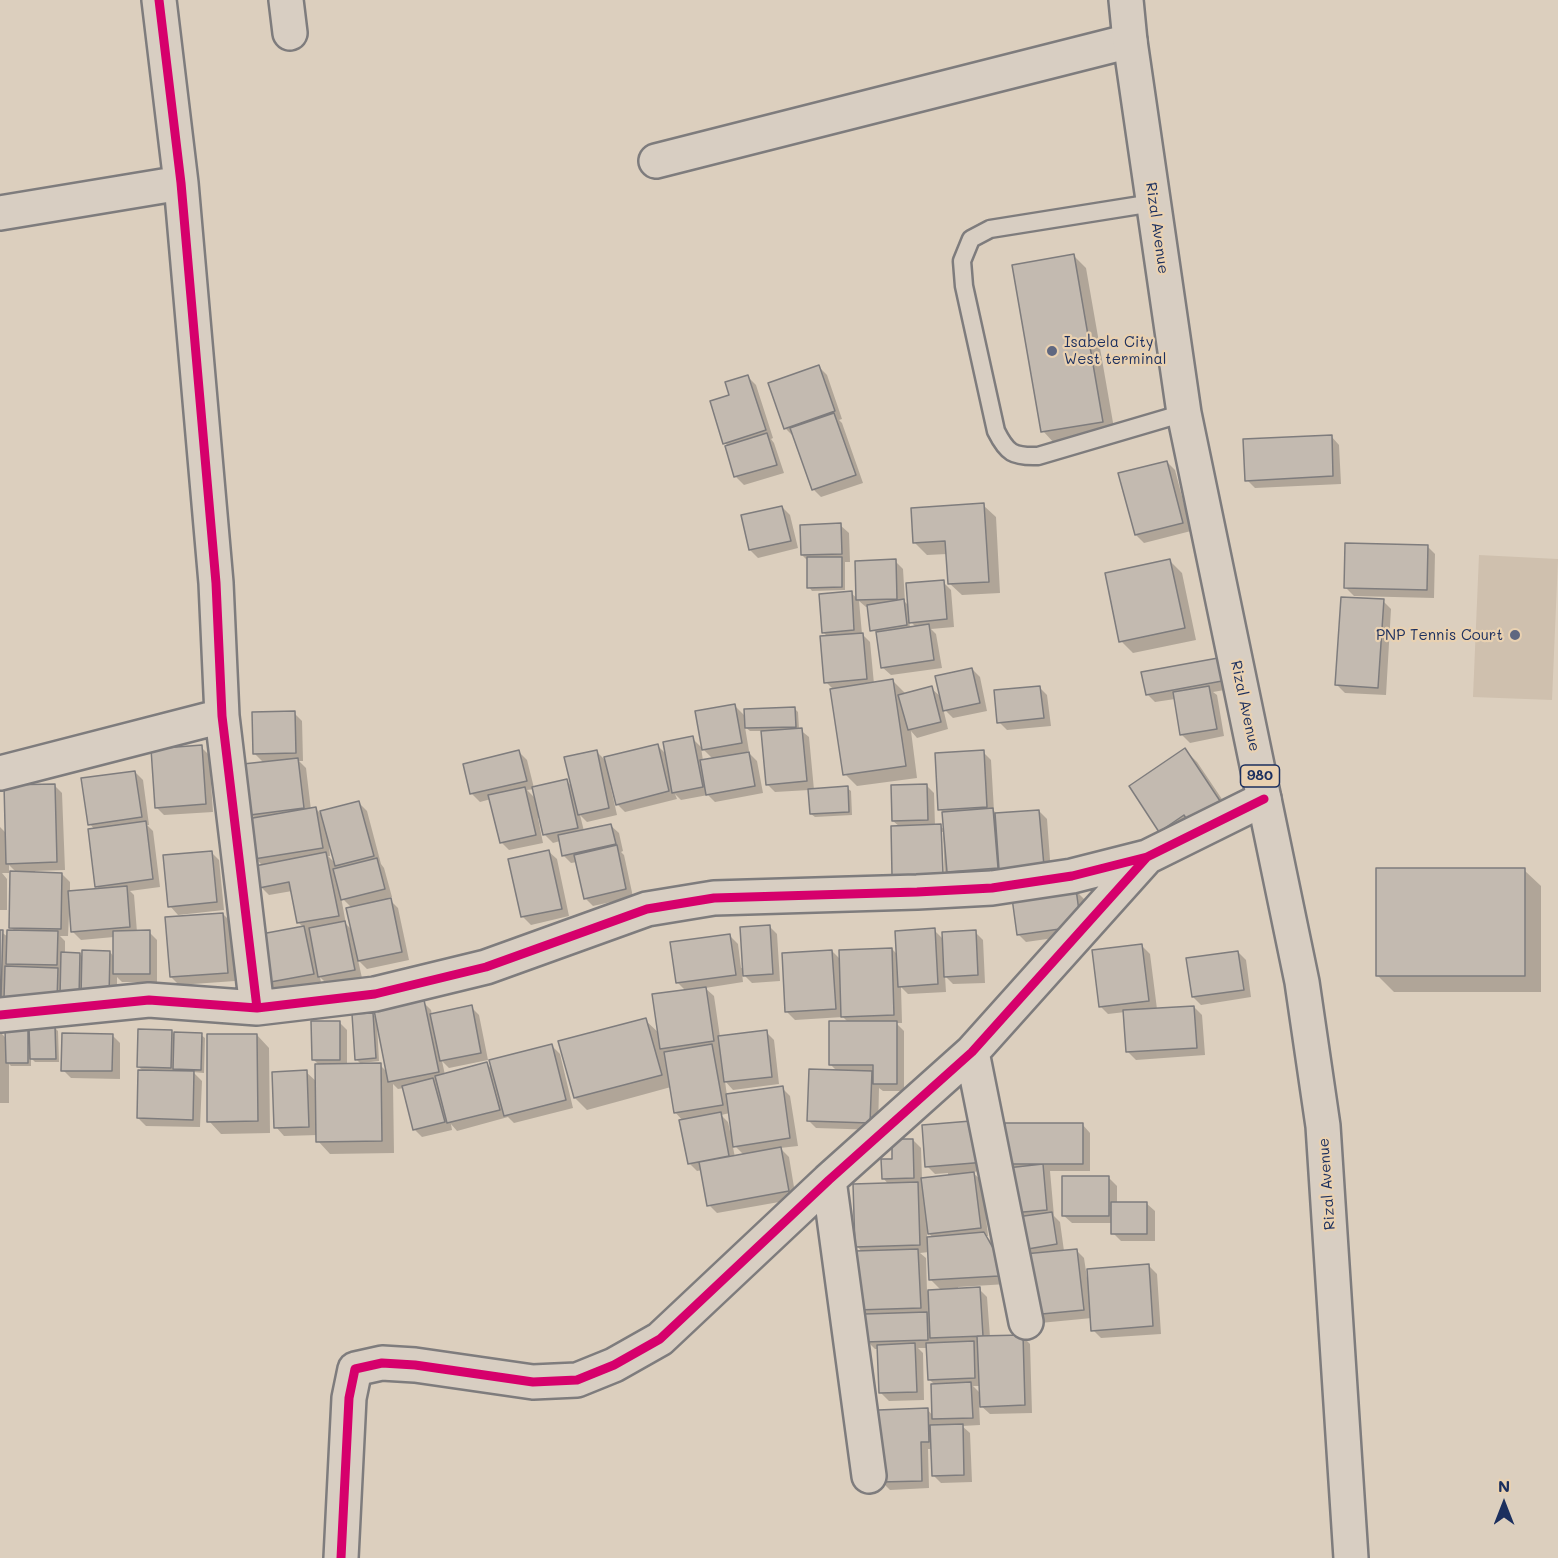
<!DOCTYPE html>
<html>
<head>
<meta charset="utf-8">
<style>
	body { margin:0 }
	#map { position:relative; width:1558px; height:1558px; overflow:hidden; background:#dccfbe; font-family:Mali,sans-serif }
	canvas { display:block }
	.north { position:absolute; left:1474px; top:1474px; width:60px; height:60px; -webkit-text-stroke:4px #e9d1b1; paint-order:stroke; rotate:0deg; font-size:16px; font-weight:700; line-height:24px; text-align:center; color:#1b2f5e }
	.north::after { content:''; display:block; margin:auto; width:21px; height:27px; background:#1b2f5e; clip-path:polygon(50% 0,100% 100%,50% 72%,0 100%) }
</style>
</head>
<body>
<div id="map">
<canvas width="1558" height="1558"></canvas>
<div class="north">N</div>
</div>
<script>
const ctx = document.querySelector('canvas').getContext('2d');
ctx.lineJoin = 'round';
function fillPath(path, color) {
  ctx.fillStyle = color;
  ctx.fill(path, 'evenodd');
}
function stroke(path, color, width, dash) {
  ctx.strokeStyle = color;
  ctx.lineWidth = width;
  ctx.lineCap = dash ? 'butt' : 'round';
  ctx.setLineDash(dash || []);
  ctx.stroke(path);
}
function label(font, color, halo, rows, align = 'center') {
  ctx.font = font + ' Mali,sans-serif';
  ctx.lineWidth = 4.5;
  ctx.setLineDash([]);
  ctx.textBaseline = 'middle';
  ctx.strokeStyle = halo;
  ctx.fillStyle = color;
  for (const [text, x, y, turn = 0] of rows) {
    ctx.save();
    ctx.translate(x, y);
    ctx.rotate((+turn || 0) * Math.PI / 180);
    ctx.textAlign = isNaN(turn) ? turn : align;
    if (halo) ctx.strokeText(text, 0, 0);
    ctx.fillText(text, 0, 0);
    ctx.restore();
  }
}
const green = new Path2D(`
	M1479 555 1558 559 1552 700 1473 697Z`);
const shadow = new Path2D(`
	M1074 256 1086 268 1115 434 1055 444 1043 431Z
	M819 367 827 375 842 419 839 420 842 423 863 483 821 497 813 489 793 436 785 428Z
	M748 377 756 385 773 438 771 439 774 443 784 473 744 485 736 477 728 446 725 443 731 396Z
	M1331 436 1339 445 1341 484 1255 488 1247 480Z
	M1167 462 1175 470 1191 531 1144 543 1136 535Z
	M983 505 996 517 1000 593 962 595 949 583 947 554 927 555 914 542Z
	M782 507 790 515 798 548 758 558 750 550Z
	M840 525 849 533 850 562H845V590L812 591 809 587 808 561 802 555Z
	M1427 546 1435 554 1434 598 1354 596 1346 588Z
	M895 561 903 569 905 602 910 607 943 582 951 590 954 627 931 629 936 634 942 668 891 675 882 667 878 633 872 630 869 607H866L859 601 862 634 870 642 874 684 893 681 905 693 931 688 942 698 972 669 980 677 987 711 953 718 943 708 948 729 917 738 911 731 917 778 857 786 845 774 832 688 826 682 828 637 823 632 851 593 858 599ZM909 620 916 627 910 628Z
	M1170 561 1182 573 1196 640 1133 653 1121 641Z
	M1383 601 1391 609 1386 695 1345 693 1337 685Z
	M1218 660 1226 668 1230 689 1213 692 1217 695 1224 736 1190 743 1182 735 1175 699 1155 702 1147 694Z
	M1039 687 1047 695 1051 726 1007 730 999 722Z
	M735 706 746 717 795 709 798 712 799 729 809 737 814 790 847 788 851 791 852 815 815 817 811 814 809 790 775 792 767 784 763 731H750L745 727 749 751H747L757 761 763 793 715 802 708 795 681 800 675 794 677 799 625 812 617 804 612 784H610L617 815 587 822 580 815 584 831 610 825 619 833 623 851 621 852 624 855 633 897 593 906 585 898 577 862 571 863 563 855 560 841 553 843 545 835 541 817 538 818 543 843 509 850 501 842 491 799 480 802 472 794 519 752 527 760 534 788 566 781 573 787 596 751 607 762 657 745 667 755 692 738 703 749ZM701 747 714 760 703 761ZM534 789 537 800 527 790Z
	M294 713 302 721 303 761H299L306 768 311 810 316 809 320 813 359 803 367 811 381 864 384 868 392 897 388 898 398 908 409 960 367 969 358 960 362 978 327 984 320 977 321 982 275 991 267 983 304 928 299 923 292 891 269 895 261 887 263 866 256 859V819L251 814 264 763 255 754ZM329 846H331L335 863 328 856H330ZM341 897 352 908V930L346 924Z
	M201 747 209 755 213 812 164 815 156 807Z
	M1185 750 1197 762 1236 820 1172 843 1160 831Z
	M983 752 991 760 994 811 997 814 1039 811 1047 819 1051 873 956 879 950 873V881L902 883 894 875 900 827 893 821 926 785 934 793 935 826H940L945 830 944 813 940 809ZM940 832H943L945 881H942Z
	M135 772 143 780 149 825H147L153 831 160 887 130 891 134 895 137 932H149L157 940V982H122L117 977V1004H0V931L8 937 15 931 10 927 12 873H2L7 879V910H0V827L7 834 54 785 62 793 65 870 35 871V873L62 874 70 882V892L100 890 97 886 95 830 90 824ZM9 865 17 873H9ZM69 915H71L73 932 81 940 114 937V957L110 952 83 958 80 954H65V941L60 936H68Z
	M548 851 557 859 569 916 531 925 523 917Z
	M211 852 219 860 224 910 178 915 170 906Z
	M1524 870 1541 886V992H1394L1378 976Z
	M1076 891 1084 899 1089 933 1026 942 1018 934Z
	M223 914 231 922 235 981 179 985 171 977Z
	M769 926 777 934 780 981 752 983 742 973 743 982 705 988 714 996 720 1037 766 1032 774 1040 779 1084 733 1090 725 1081 727 1096 782 1088 790 1096 798 1146 780 1148 789 1157 796 1199 717 1213 709 1205 702 1170 697 1171 689 1163 683 1121 675 1112 671 1087 587 1110 575 1098 645 1020 660 1034 686 991 677 982 730 936 738 944 741 968 744 967ZM730 1113 733 1131H730L728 1122 721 1115ZM732 1143 744 1155 735 1157Z
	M934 930 943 939 975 932 983 940 985 983 953 984 945 976 946 992 908 994 901 987 902 1023H896L904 1031V1091H883L879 1088 878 1130 816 1128 808 1120 837 1071 830 1064 849 1023 843 1017 795 1020 787 1012 832 951 841 960 892 949 898 955Z
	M1142 946 1150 954 1157 1009 1194 1007 1202 1015 1205 1055 1136 1060 1128 1052 1125 1012 1108 1014 1100 1006Z
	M1238 952 1246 960 1251 997 1201 1005 1193 997Z
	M423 1002 431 1010 432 1015 471 1007 479 1015 488 1060 449 1068 442 1061 445 1075 487 1064 494 1071 552 1046 560 1054 573 1108 514 1123 508 1117 457 1131 451 1124 452 1130 422 1137 414 1129 404 1088 398 1089 393 1084 394 1153 330 1154 318 1141V1135L284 1136 276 1127 306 1072 317 1082 320 1066 313 1059 339 1022 347 1030V1065H362L356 1059 373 1014 378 1019ZM377 1025H379L388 1073 380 1065H362V1063L379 1061Z
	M55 1028 58 1031 59 1062H35L31 1058V1066H11L9 1064V1103H0V1032L7 1039 27 1029 31 1033Z
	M172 1031 174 1034 201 1035 205 1038 204 1073 193 1072 202 1081 200 1127 146 1126 138 1118 143 1071 138 1066Z
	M112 1035 120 1043V1079L71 1078 63 1070Z
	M257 1035 269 1048 270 1133 221 1134 209 1121Z
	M1082 1124 1090 1133V1171H1050L1054 1216 1060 1222 1064 1251 1076 1250 1084 1258 1087 1278 1149 1266 1157 1274 1161 1334 1101 1338 1093 1330 1092 1318 1040 1323 1006 1163Z
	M923 1126 993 1170 972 1172 982 1181 988 1236H986L992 1242 1006 1266 1007 1284 958 1287V1290L979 1289 987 1297 990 1337 1022 1336 1030 1344 1032 1413 990 1414 979 1404 980 1425 962 1426 970 1433 972 1482 941 1483 933 1475 932 1449H928L929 1488 890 1490 882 1482 927 1409 933 1416 935 1385 929 1379 928 1348H918L923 1353 924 1400 889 1401 880 1392 879 1349H875L867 1341 866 1317 858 1309 862 1252 857 1246 889 1185 884 1179 894 1160 913 1140 921 1148 922 1179 948 1176V1173L935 1174 927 1166ZM927 1231 933 1238H927ZM929 1252 931 1280 941 1290 927 1291 926 1258 920 1253ZM973 1386H981V1394Z
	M1109 1178 1117 1186V1203H1146L1155 1211V1241H1121L1113 1233V1223H1072L1063 1215Z`);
const building = new Path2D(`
	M1074 254 1103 422 1041 432 1012 265Z
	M819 365 835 411 784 429 768 383Z
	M748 375 766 430 723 444 710 401 729 395 725 382Z
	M834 413 856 475 812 490 790 428Z
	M767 433 777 465 734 477 725 446Z
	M1332 435 1333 476 1245 481 1243 439Z
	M1167 461 1183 523 1135 535 1118 473Z
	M984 503 989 582 948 584 945 541 913 543 911 508Z
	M782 506 791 541 749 550 741 515Z
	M841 523 842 554 801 555 800 525Z
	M1345 543 1428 545 1427 590 1344 588Z
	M807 557H842V587L807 588Z
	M896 559 897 599 856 600 855 561Z
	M1170 559 1185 628 1119 642 1105 573Z
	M944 580 947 619 909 623 906 583Z
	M852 591 854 630 822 633 819 594Z
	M1341 597 1384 599 1378 688 1335 685Z
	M904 599 907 625 870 631 867 605Z
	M929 624 934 660 881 668 876 632Z
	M863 633 867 679 824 683 820 636Z
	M1218 658 1222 681 1146 695 1141 672Z
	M972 668 980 703 943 711 935 676Z
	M893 679 906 766 843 775 830 689Z
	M932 686 941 722 908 730 898 695Z
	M1040 686 1044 718 997 723 994 690Z
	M1209 686 1217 729 1180 735 1173 692Z
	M735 704 742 743 702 750 695 711Z
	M795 707 796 727 745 728 744 709Z
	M295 711 296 753 253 754 252 712Z
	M802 728 807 781 766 785 761 731Z
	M693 736 703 787 672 793 663 742Z
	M658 744 669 791 616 805 604 757Z
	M202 745 206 804 155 808 151 749Z
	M1185 748 1224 807 1192 828 1184 815 1159 832 1129 786Z
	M519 750 527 781 470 794 463 764Z
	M597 750 609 808 578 815 564 757Z
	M984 750 987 807 938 810 935 753Z
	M749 752 755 786 706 795 700 760Z
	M298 758 304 808 250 815 243 764Z
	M135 771 142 817 88 825 81 778Z
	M567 779 578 828 543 835 532 787Z
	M55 784 57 862 6 864 4 785Z
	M927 784 928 820 892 821 891 785Z
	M848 786 849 812 810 814 808 789Z
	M525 787 536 835 500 843 488 795Z
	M359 801 374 856 335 866 320 811Z
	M316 807 323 848 254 859 247 819Z
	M993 808 998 868 947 872 942 812Z
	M1039 810 1044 866 999 869 995 813Z
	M146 821 153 879 95 887 88 829Z
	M611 824 616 844 562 856 558 835Z
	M941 824 943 874 892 875 891 826Z
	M617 845 626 889 584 899 574 855Z
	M549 850 562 909 521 917 508 859Z
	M212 851 217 902 168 907 163 855Z
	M326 852 339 916 297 923 289 882 259 888 255 866Z
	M377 858 385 889 341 900 333 869Z
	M1376 868H1525V976H1376Z
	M10 871 62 873 61 929 9 928Z
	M127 886 130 927 71 932 68 891Z
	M1076 889 1081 926 1017 935 1012 898Z
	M391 898 402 952 358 961 346 908Z
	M223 913 228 973 170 977 165 917Z
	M345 921 355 970 318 977 309 928Z
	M770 925 773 974 743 976 740 927Z
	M304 926 314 974 265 983 256 935Z
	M935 928 938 984 898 987 895 931Z
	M0 930H3L1 997H0Z
	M7 930 58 931 57 965 6 964Z
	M150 930V974H113V931Z
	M976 930 978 975 944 977 942 932Z
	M730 934 736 975 676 983 670 942Z
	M1142 944 1149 1001 1099 1007 1092 950Z
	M892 948 894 1015 841 1017 839 950Z
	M82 950 110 951 109 997 81 996Z
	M832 950 836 1009 785 1012 782 953Z
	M1238 951 1244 990 1192 997 1186 958Z
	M61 952 80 953 79 996H60Z
	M5 966 58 968 57 1000 4 999Z
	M706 987 714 1041 660 1049 652 994Z
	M424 1000 439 1072 388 1082 374 1010Z
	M472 1005 481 1053 440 1061 430 1014Z
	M1194 1006 1197 1048 1126 1052 1123 1010Z
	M373 1013 376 1058 355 1060 352 1014Z
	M646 1018 662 1075 574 1098 558 1041Z
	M311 1021H340V1060H312Z
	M829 1021H897V1084H873V1065H829Z
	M55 1026 56 1059H30L29 1027Z
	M5 1028H28V1063H6Z
	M138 1029 172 1030 171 1068 137 1067Z
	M767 1030 772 1077 724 1082 718 1036Z
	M174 1032 202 1033 201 1070 173 1069Z
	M62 1033 113 1034 112 1071H61Z
	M207 1034H257L258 1121 207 1122Z
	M552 1044 566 1100 504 1116 489 1060Z
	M712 1044 723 1105 674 1113 664 1052Z
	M487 1062 500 1110 447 1123 435 1076Z
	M381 1063 382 1141 316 1142 315 1064Z
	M809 1069 872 1071 870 1123 807 1121Z
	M138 1070 194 1071 193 1120 137 1118Z
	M307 1070 309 1127 274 1128 272 1072Z
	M433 1078 445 1122 413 1130 402 1086Z
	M783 1086 790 1138 733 1147 726 1094Z
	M721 1112 729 1156 688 1164 679 1120Z
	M983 1120 986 1162 925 1167 922 1125Z
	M1005 1123H1083V1164H1005Z
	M892 1139H913L914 1178 882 1179 881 1159H892Z
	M781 1147 789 1191 707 1206 699 1162Z
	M1043 1164 1047 1210 1011 1213 1007 1168Z
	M974 1172 981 1228 928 1234 921 1178Z
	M1062 1176H1109V1216H1062Z
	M918 1182 920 1245 855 1247 853 1184Z
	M1111 1202H1147V1234H1111Z
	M1052 1212 1057 1244 1022 1250 1017 1217Z
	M984 1232 998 1257 999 1276 929 1280 927 1237Z
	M918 1249 921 1308 857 1310 855 1251Z
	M1077 1249 1084 1310 1031 1315 1024 1254Z
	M1149 1264 1153 1326 1091 1331 1087 1269Z
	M980 1287 983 1336 930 1338 928 1290Z
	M927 1312 928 1340 865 1342 864 1314Z
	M1023 1335 1025 1405 980 1407 977 1336Z
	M974 1341 975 1378 928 1380 926 1343Z
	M915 1343 917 1392 879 1393 877 1345Z
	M971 1382 973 1418 932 1419 931 1384Z
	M928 1408 929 1442H921L922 1481 881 1482 878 1410Z
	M963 1424 964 1475 932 1476 930 1425Z`);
const lane = new Path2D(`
	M1153 203 990 229 971 239 962 261 964 286 996 431C1007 453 1013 457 1038 456L1184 413`);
const street = new Path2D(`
	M159 0 181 183 216 583 222 716 257 1008
	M286 0 290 33
	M656 161 1130 41
	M0 213 181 183
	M0 773 222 716
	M0 1015 149 1000 257 1008 375 994 486 967 647 909 714 898 917 892 992 888 1072 876 1147 857 1264 799
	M972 1052 1026 1322
	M829 1180 869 1476
	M341 1558 349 1398 355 1369 382 1363 415 1365 533 1382 577 1380 614 1365 660 1339 829 1180 972 1052 1147 857`);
const primary = new Path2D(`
	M1126 0 1130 41 1184 413 1302 982 1323 1126 1351 1558`);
const cycleway = new Path2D(`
	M159 0 181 183 216 583 222 716 257 1008
	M0 1015 149 1000 257 1008 375 994 486 967 647 909 714 898 917 892 992 888 1072 876 1147 857 1264 799
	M341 1558 349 1398 355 1369 382 1363 415 1365 533 1382 577 1380 614 1365 660 1339 829 1180 972 1052 1147 857`);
const markers = [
	[1052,351,6,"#5f6780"],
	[1515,635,6,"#5f6780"]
];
const shields = [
	[1260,776,39]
];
const shieldNames = [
	["980",1260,776]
];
const streetNames = [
	["Rizal Avenue",1157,228,82],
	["Rizal Avenue",1245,706,78],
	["Rizal Avenue",1327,1184,-94]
];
const poiNames = [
	["Isabela City",1064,342],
	["West terminal",1064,359],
	["PNP Tennis Court",1503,635,"right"]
];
fillPath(green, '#cfc0ae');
fillPath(shadow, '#0003');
fillPath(building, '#c3bab0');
stroke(building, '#7e7c7d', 1.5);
stroke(lane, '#7e7c7d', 21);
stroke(street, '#7e7c7d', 38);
stroke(primary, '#7e7c7d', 38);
stroke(lane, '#d8cec2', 16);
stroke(street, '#d8cec2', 33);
stroke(primary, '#d8cec2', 33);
stroke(cycleway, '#d6006c', 9);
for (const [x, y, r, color] of markers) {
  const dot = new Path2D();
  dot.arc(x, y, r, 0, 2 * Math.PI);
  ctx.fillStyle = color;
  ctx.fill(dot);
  stroke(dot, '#e9d1b1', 2);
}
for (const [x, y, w] of shields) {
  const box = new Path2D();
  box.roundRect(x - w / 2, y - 11, w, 22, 4.5);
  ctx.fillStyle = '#e9d1b1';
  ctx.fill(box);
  stroke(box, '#1b2f5e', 1.5);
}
label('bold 14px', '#1b2f5e', null, shieldNames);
label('15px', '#1b2f5e', '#e9d1b1', streetNames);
label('15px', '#1b2f5e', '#e9d1b1', poiNames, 'left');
</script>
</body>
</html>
